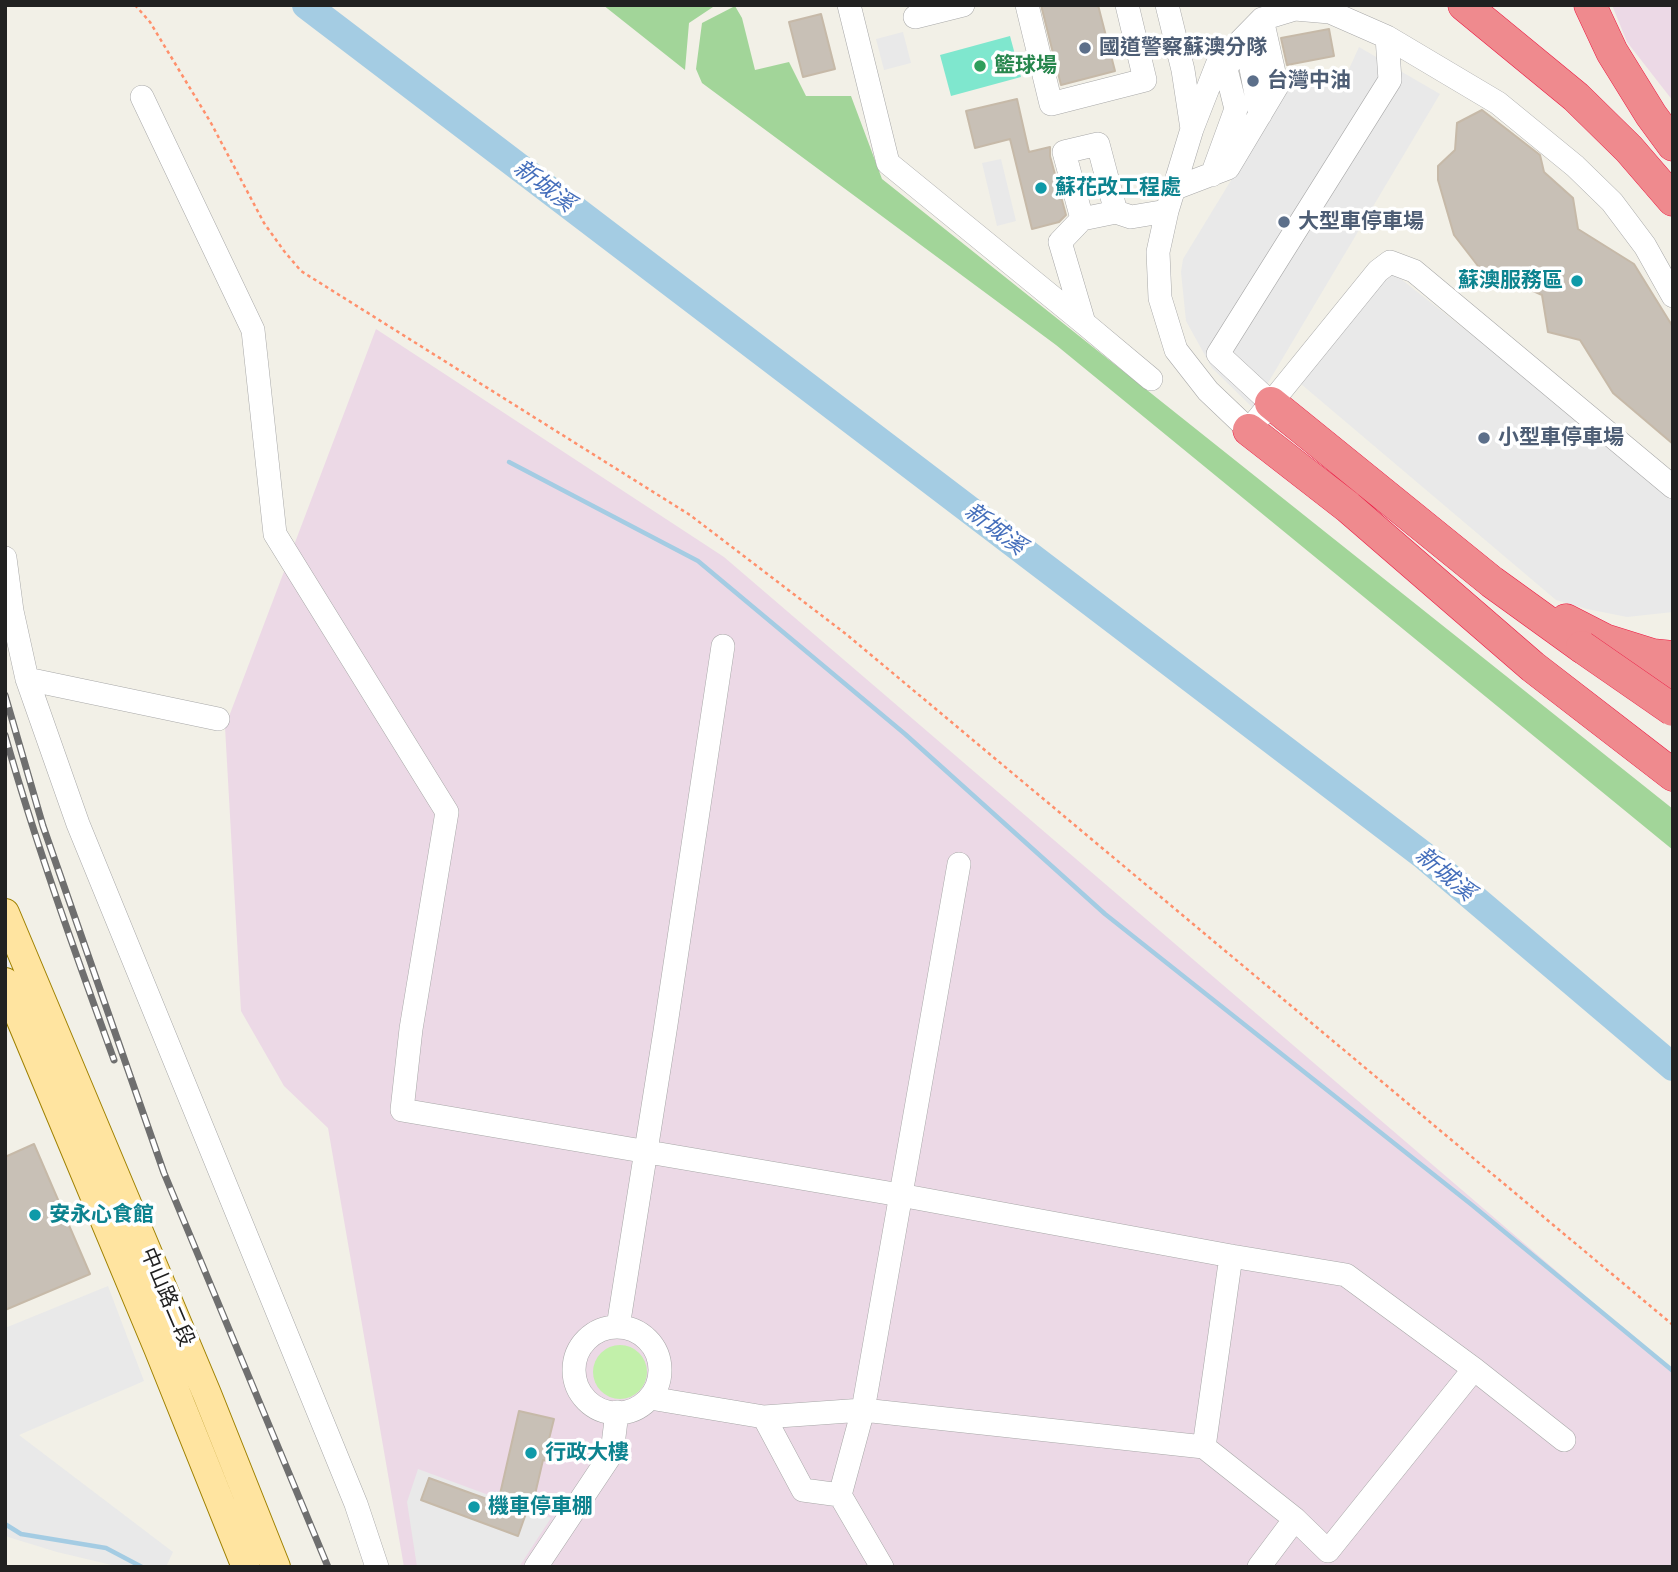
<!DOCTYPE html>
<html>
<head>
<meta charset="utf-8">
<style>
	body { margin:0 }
	#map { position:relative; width:1678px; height:1572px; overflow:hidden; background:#f2f0e7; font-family:Raleway,sans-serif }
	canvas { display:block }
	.frame { position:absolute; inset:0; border:7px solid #212121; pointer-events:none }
</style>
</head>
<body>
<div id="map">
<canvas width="1678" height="1572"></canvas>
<div class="frame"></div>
</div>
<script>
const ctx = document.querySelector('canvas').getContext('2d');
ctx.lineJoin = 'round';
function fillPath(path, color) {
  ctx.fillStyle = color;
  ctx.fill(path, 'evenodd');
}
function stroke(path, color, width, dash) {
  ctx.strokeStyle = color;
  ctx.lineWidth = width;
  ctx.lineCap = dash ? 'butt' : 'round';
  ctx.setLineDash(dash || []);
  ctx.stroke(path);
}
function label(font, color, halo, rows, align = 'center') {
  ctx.font = font + ' Raleway,"Noto Sans TC",sans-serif';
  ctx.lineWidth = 7;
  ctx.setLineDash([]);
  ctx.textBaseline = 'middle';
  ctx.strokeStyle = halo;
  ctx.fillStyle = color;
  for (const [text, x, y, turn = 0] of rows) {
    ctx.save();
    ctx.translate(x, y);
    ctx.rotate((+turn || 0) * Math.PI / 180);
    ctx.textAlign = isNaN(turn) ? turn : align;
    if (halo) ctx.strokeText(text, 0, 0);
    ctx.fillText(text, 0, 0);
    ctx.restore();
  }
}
const industrial = new Path2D(`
	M1612 5H1673V101L1627 42Z
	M376 329 724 557 1673 1371V1567H404L328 1128 284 1086 241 1011 225 727Z`);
const grass = new Path2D(`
	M593 1372a27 27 0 1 1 54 0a27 27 0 1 1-54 0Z`);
const forest = new Path2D(`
	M603 5H716L689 23 685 70Z
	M735 6 742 18 755 70 789 62 806 96H851L882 179 1673 809V850L1056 345 702 83 696 69 702 23Z`);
const pitch = new Path2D(`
	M1010 36 1021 77 951 96 940 55Z`);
const parking = new Path2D(`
	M903 32 911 63 884 70 876 39Z
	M1359 47 1440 94 1253 408 1212 368 1186 321 1181 272 1183 259 1288 87 1349 69Z
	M1001 159 1016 221 997 226 982 163Z
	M1392 272 1673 493V612L1627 617 1587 609 1556 600 1301 384Z
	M108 1286 144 1381 19 1435 173 1552 166 1567H120L57 1552 8 1537 5 1534V1328Z
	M418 1469 551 1518 519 1567H417L407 1502Z`);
const stream = new Path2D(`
	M509 462 698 561 905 734 1105 914 1472 1205 1673 1371
	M5 1524 21 1534 106 1548 142 1567`);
const river = new Path2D(`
	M306 5 1423 855 1673 1067`);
const building = new Path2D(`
	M1041 5H1098L1115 71 1061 85Z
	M821 14 835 69 803 77 789 22Z
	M1329 29 1334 56 1287 65 1281 38Z
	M1017 99 1029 152 1050 147V156L1066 215 1059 222 1032 229 1010 139 975 148 966 111Z
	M1482 110 1540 155 1544 172 1573 198 1578 229 1634 264 1673 327V444L1613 393 1580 340 1548 332 1542 295 1478 266 1454 235 1438 180V166L1455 150 1457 123Z
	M34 1144 90 1274 5 1310V1157Z
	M519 1411 554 1419 548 1443 555 1445 551 1462 543 1460 533 1503 530 1502 518 1536 421 1500 429 1478 498 1503Z`);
const path = new Path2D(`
	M135 5 150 22 211 123 264 223 284 251 301 271 690 515 846 634 1673 1325`);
const minor = new Path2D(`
	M849 5 888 163 1084 323 1151 379
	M1027 5 1051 104 1145 80 1127 5
	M1167 5 1183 70 1192 129
	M915 17 963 5
	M1245 37 1260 115
	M142 97 253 330 275 534 447 812 411 1029 402 1110 900 1195 1231 1256 1346 1275 1474 1369 1564 1440
	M1212 175 1236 109 1226 69 1236 52
	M1173 189 1228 168 1277 86 1262 19
	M1082 219 1064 152 1098 144 1116 212
	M1673 296 1645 246 1612 202 1575 166 1498 103 1387 37 1330 12 1295 9 1262 19 1217 65 1192 129 1167 211 1158 252 1160 298 1176 350 1208 391 1249 430 1378 271 1390 262 1414 271 1673 487
	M1084 323 1060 242 1082 219 1116 212 1131 217 1167 211
	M1271 403 1218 354 1390 80 1387 37
	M5 558 12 611 27 679 78 824 356 1504 377 1567
	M27 679 218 719
	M618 1327 665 1031 723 646
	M574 1370a43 43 0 1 1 86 0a43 43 0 1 1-86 0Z
	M650 1398 764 1417 863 1410 1204 1447 1231 1256
	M764 1417 803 1490 840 1495 882 1567
	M1204 1447 1295 1519 1259 1567
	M840 1495 863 1410 959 864
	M1295 1519 1328 1551 1474 1369
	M536 1567 612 1453 617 1412`);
const major = new Path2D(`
	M5 913 207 1394 276 1567
	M5 982 158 1348 246 1567`);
const highway = new Path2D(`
	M1464 5 1576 97 1629 149 1673 200
	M1590 5 1612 52 1651 115 1673 145
	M1271 403 1492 582 1582 647
	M1249 430 1348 507 1533 667 1673 775
	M1566 620 1605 640 1653 655 1673 657
	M1625 676 1673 687`);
const rail = new Path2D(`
	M5 695 43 826 164 1173 328 1567
	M5 735C36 845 75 952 114 1060`);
const highwayBridge = new Path2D(`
	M1582 647 1673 710`);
const markers = [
	[1085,48,7,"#5c6f8a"],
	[980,66,7,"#2e9e5b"],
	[1253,81,7,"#5c6f8a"],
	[1041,188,7,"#0f9aa8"],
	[1284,222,7,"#5c6f8a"],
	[1577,281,7,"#0f9aa8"],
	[1484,438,7,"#5c6f8a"],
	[35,1215,7,"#0f9aa8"],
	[531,1453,7,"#0f9aa8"],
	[474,1507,7,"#0f9aa8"]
];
const serviceNames = [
	["國道警察蘇澳分隊",1099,48],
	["台灣中油",1267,81],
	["大型車停車場",1298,222],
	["小型車停車場",1498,438]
];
const leisureNames = [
	["籃球場",994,66]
];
const cultureNames = [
	["蘇花改工程處",1055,188],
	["蘇澳服務區",1563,281,"right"],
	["安永心食館",49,1215],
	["行政大樓",545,1453],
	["機車停車棚",488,1507]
];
const streetNames = [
	["中山路二段",167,1297,67]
];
const waterNames = [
	["新城溪",544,186,37],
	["新城溪",995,529,37],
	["新城溪",1445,874,40]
];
fillPath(industrial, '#ecd9e6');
fillPath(grass, '#c2f0aa');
fillPath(forest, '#a2d599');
fillPath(pitch, '#7fe7ce');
fillPath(parking, '#e9e9e9');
stroke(stream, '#a4cce3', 4.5);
stroke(river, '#a4cce3', 28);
fillPath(building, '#c8c0b6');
stroke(building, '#c6b9a8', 2);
stroke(minor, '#a8a8a8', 24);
stroke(major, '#9f8100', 30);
stroke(highway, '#eb1a43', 33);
stroke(path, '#ff906c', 2.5, [3.5, 3.5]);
stroke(minor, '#fff', 23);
stroke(major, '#ffe4a0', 28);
stroke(highway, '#ef8a8e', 32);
stroke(rail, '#6f6f6f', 7);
stroke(rail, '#fff', 4.5, [13]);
stroke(highwayBridge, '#eb1a43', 33, []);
stroke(highwayBridge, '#ef8a8e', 32);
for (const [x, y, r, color] of markers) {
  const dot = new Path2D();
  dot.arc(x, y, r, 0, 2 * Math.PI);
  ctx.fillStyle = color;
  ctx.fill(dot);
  stroke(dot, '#fff', 2.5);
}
label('bold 21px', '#4e5e75', '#fff', serviceNames, 'left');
label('bold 21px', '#27864d', '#fff', leisureNames, 'left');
label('bold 21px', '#0d838f', '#fff', cultureNames, 'left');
label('21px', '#212121', '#fff', streetNames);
label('italic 23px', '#446ebb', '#fff', waterNames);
</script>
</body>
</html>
